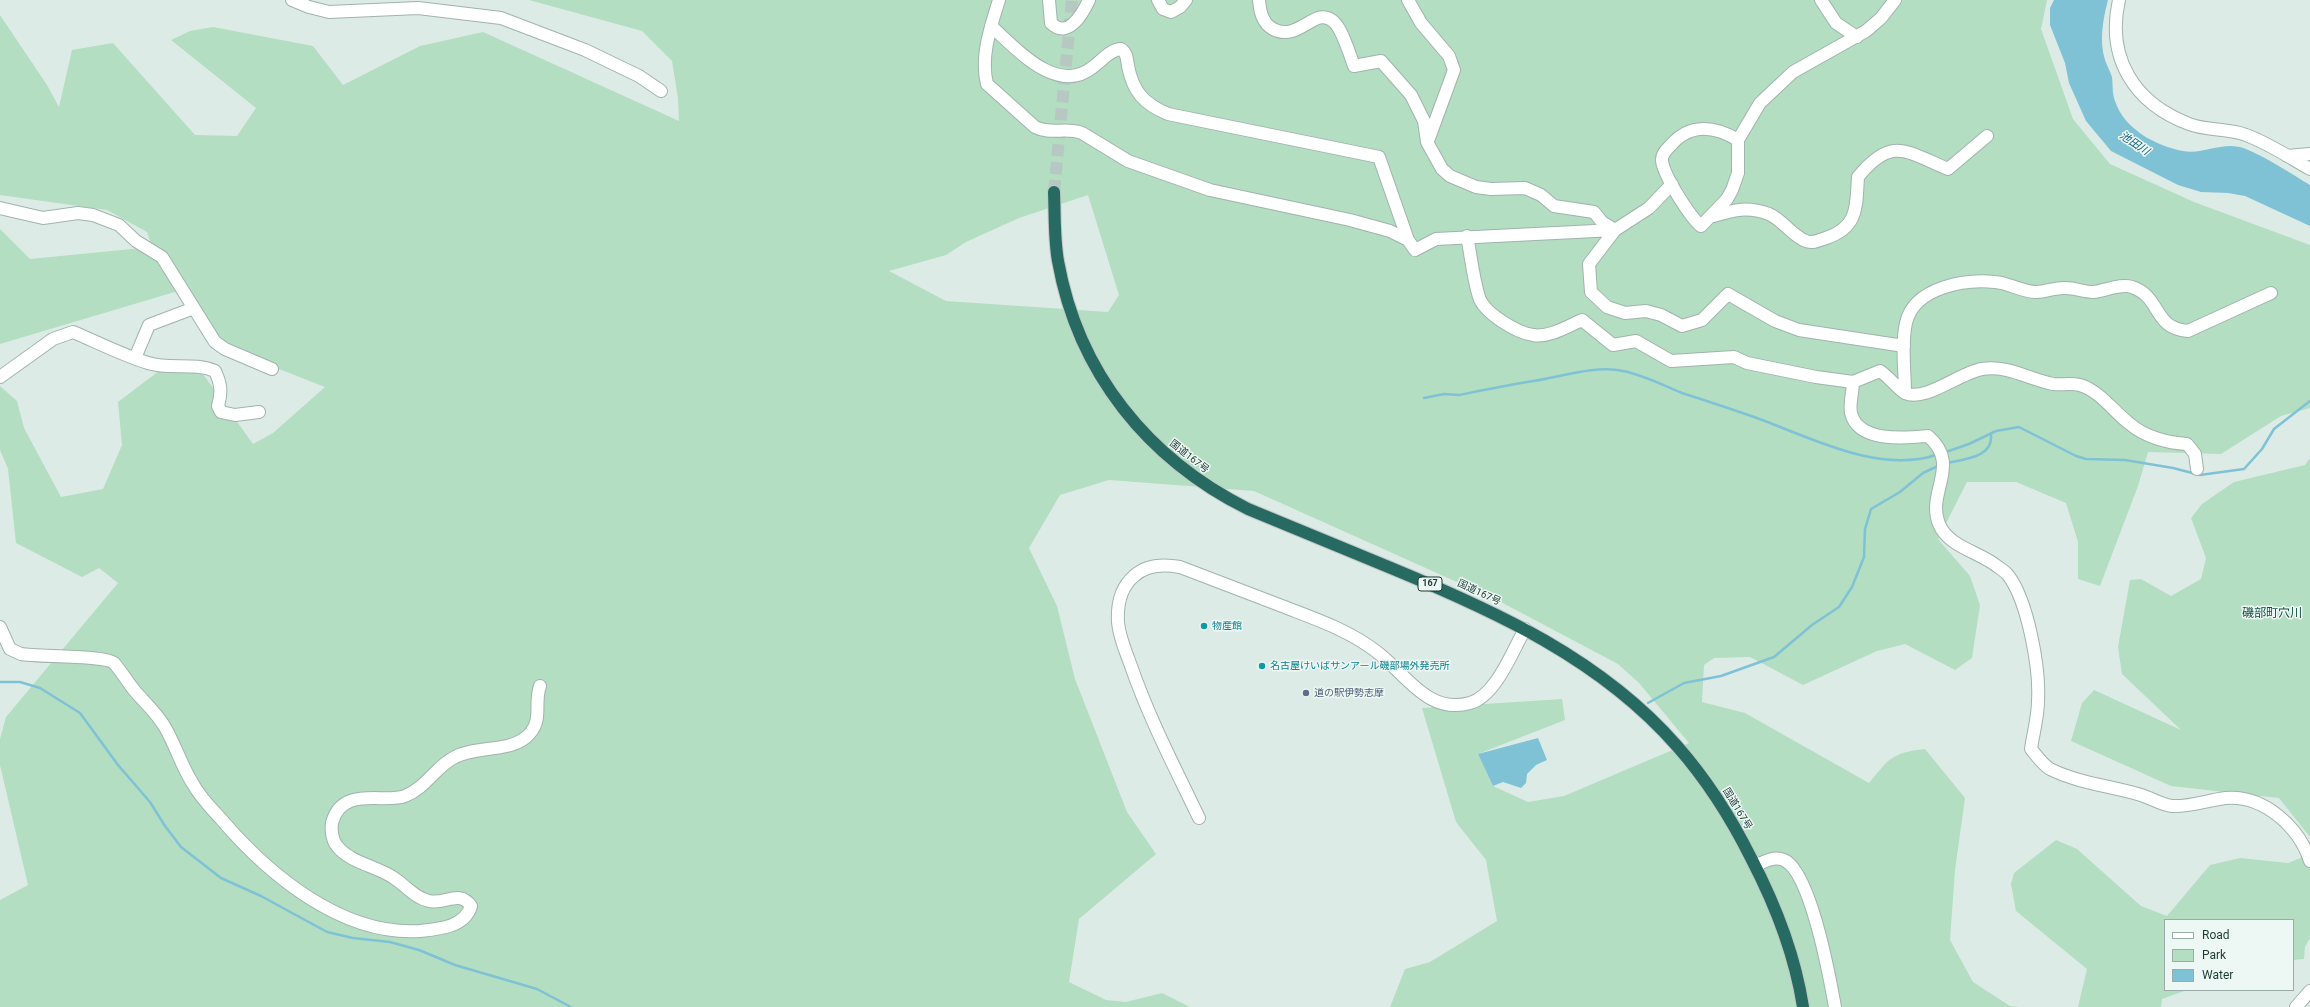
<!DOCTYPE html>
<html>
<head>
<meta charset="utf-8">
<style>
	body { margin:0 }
	#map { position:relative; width:2310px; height:1007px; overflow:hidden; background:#ddebe6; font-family:Roboto,sans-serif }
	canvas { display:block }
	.legend { position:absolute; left:2164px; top:919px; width:130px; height:72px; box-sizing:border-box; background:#edf7f3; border:1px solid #9aaca7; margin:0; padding:5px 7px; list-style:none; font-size:12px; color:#1d3b35 }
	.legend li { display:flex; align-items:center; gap:8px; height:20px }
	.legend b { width:20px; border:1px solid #9aaca7 }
</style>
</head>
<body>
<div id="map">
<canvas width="2310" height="1007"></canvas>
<ul class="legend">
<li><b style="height:5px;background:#fff"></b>Road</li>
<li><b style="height:11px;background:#b3dec2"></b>Park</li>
<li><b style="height:11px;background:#7fc2d6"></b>Water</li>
</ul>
</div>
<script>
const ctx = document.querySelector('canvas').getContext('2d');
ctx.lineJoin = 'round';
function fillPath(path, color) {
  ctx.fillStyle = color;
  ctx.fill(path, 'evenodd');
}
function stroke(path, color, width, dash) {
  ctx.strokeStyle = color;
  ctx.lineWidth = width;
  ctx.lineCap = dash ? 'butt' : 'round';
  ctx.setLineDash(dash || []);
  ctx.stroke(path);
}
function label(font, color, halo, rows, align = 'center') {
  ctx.font = font + ' Roboto,"Noto Sans JP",sans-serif';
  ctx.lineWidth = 3;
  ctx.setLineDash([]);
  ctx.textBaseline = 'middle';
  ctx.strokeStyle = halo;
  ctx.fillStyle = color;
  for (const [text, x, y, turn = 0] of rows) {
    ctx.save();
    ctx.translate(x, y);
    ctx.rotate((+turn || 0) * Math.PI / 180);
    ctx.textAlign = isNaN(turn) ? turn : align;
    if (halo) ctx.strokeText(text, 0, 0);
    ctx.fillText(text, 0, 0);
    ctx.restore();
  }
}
const green = new Path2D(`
	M529 0H2047L2041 29 2073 119 2110 164 2194 202 2310 245V408L2281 416 2221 454 2148 452 2138 486 2100 586 2078 579V542L2066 503 2016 482H1967L1938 539 1970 576 1980 605 1972 658 1955 670 1905 644 1877 651 1803 685 1750 657 1714 658 1704 665 1702 702 1745 713 1869 783C1890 758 1891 753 1925 749L1965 798 1955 870 1950 940 1973 982 2010 1006 2021 1007H1390L1405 969 1430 962 1497 921 1486 860 1456 822 1422 708 1562 699 1565 720 1478 754 1493 786 1528 802 1564 796 1689 743 1639 683 1618 664 1497 600 1254 491 1109 480 1060 495 1029 548 1057 606 1075 679 1127 812 1156 854 1079 919 1069 982 1106 1000 1126 1002 1162 993 1190 1007H0V900L28 885 0 765V739L6 717 118 583 99 568 82 577 16 543 8 469 0 450V386L17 401 24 428 61 497 103 489 122 445 118 402 172 361 203 374 253 444 273 433 325 387 233 351 178 291 0 344V229L30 259 152 247 147 232 107 210 0 195V15L47 85 59 107 72 50 113 43 195 135 237 136 256 108 171 40 190 31 213 27 313 46 343 85 420 46 483 32 679 121 678 98 672 61 642 31ZM1088 195 1119 295 1108 312 946 301 889 271 946 255 966 242 1019 218Z
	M2310 458V837L2279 798 2171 786 2071 741 2082 703 2094 690 2181 730 2122 674 2118 647 2130 580 2141 579 2171 596 2201 579 2206 558 2191 518 2202 504 2234 482 2305 465Z
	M2056 840 2077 849 2141 906 2167 916 2210 865 2240 858 2288 863 2310 854V938L2305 947 2304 959 2293 960V920H2165V990H2187L2162 999 2161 1007H2078L2087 969 2016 911 2011 884 2014 873Z`);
const water = new Path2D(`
	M2054 0H2108C2103 19 2099 41 2105 60 2107 66 2110 71 2112 77 2113 85 2112 93 2115 101 2124 129 2156 146 2183 151 2205 155 2223 140 2246 149 2268 158 2290 173 2310 185V226L2245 196 2228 193 2201 192 2178 185 2111 151 2086 121 2069 83 2065 63 2050 25V8Z
	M1538 738 1547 760 1536 765 1527 774 1526 783 1521 788 1503 782 1493 786 1478 754Z`);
const stream = new Path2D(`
	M1424 398 1444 394 1459 395C1484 390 1508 385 1533 381 1560 377 1596 365 1623 371 1644 375 1662 385 1682 393 1710 402 1738 411 1765 421 1817 441 1881 473 1936 455
	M1943 453 1969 444 1996 431 2019 427 2076 456 2086 459 2125 460 2173 468 2200 475 2244 469 2262 449 2274 429 2310 401
	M1947 463C1964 459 1993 458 1991 435
	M0 682H20L40 688 80 713 118 765 150 802 165 826 181 847 221 878 261 896 327 932 353 938 390 942 419 950 455 965 537 989 571 1007
	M1648 703 1684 683 1721 676 1774 657 1812 625 1839 607 1852 587 1864 557 1865 529 1871 509 1900 492 1923 473 1940 465`);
const highwayTunnel = new Path2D(`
	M1054 192 1072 0`);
const minor = new Path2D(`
	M292 0 309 7 329 12 418 8 501 18 585 50 639 76 661 91
	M999 0C991 26 980 56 987 84L1035 127C1050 135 1066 127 1082 133L1128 161 1210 190 1350 220 1390 231 1408 240
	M1049 0 1051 23C1068 40 1083 13 1089 0
	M1158 0 1163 9 1171 12 1180 7 1186 0
	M1259 0C1260 11 1262 23 1273 29 1299 43 1316 4 1334 22 1342 29 1350 55 1354 66L1381 61 1411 95 1424 121 1427 142 1442 169 1450 176 1476 187 1491 189 1525 188 1541 195 1554 206 1594 212 1602 222 1615 230
	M1408 0 1421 23 1449 56 1454 70 1428 141
	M1821 0 1836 23 1857 37
	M2119 0C2106 58 2134 103 2189 124 2207 131 2228 128 2246 135 2268 143 2289 157 2310 169
	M991 26C1017 49 1057 96 1093 67 1101 61 1111 49 1121 49 1127 53 1127 59 1128 66 1133 92 1144 104 1168 114L1379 157 1408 240 1415 250 1436 239 1615 230
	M1738 140C1715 126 1690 123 1671 145 1667 149 1661 154 1662 161 1664 176 1690 217 1701 226L1727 199 1732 190 1738 173V140L1760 103 1793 72 1866 31 1881 18 1895 0
	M2287 156 2310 154
	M1672 184 1649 208 1615 230 1589 264 1591 292 1607 307 1625 313 1646 311 1661 315 1682 326 1702 320 1728 294 1775 321 1799 330 1904 346
	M0 208 43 218 78 213 93 215 119 225 136 241 162 257 215 342 225 349 272 369
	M1713 216C1734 210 1747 206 1769 214 1783 220 1792 236 1806 241 1812 244 1820 240 1826 238 1859 227 1856 206 1858 177 1892 135 1907 152 1948 169L1987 136
	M1467 236C1471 256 1473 278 1479 297 1484 313 1517 333 1533 335 1549 338 1568 326 1582 320L1613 345 1636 341 1671 361 1734 357 1747 363 1816 377 1853 382 1880 371C1888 376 1898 389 1905 393 1926 402 1959 373 1982 369 2008 365 2028 379 2053 384 2062 385 2071 383 2080 385 2100 391 2114 412 2130 424 2145 437 2168 443 2187 444L2195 454 2197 469
	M135 358 149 325 194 308
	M0 377 53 339 73 332C97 342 122 355 148 363 170 370 194 362 215 371 221 384 222 392 218 406L221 412 235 415 259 412
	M1853 382C1853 391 1849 404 1851 413 1858 443 1906 438 1928 436 1962 465 1926 492 1939 524 1948 546 1976 551 1994 564 1998 567 2005 571 2008 575 2028 601 2040 669 2038 701 2038 717 2033 734 2031 749 2036 755 2043 765 2050 769 2078 783 2111 786 2141 795 2151 798 2162 805 2172 806 2191 807 2208 800 2226 798 2264 795 2299 827 2310 861
	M1905 393C1905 371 1901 345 1906 323 1914 287 1965 279 1995 282 2009 283 2022 292 2036 292 2046 292 2056 287 2066 288 2075 288 2084 292 2093 292 2105 291 2121 283 2132 287 2162 297 2152 328 2188 331L2271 293
	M0 627 10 649 21 654C37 657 105 655 114 663 121 671 127 681 134 690 145 703 158 714 166 729 176 747 182 767 193 784 200 797 211 808 221 819 269 875 342 936 420 931 439 929 465 927 471 906 459 889 445 905 429 901 415 898 406 886 394 878 377 866 350 863 337 846 332 840 331 830 332 823 342 785 384 804 405 796 426 788 436 766 455 757 476 746 507 752 525 738 545 722 533 705 540 686
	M1199 818C1175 768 1149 718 1131 666 1126 652 1119 637 1118 622 1117 604 1120 588 1134 576 1147 564 1164 564 1180 567 1214 580 1248 593 1282 606 1315 619 1349 630 1377 652 1406 674 1428 715 1470 703 1496 696 1513 650 1525 629
	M1755 866C1765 861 1774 856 1784 860 1811 872 1830 979 1835 1007
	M2296 1007 2310 991`);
const highway = new Path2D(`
	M1054 192C1055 215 1054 239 1058 261 1078 373 1148 459 1248 509 1296 529 1343 548 1391 568 1495 611 1601 659 1677 746 1707 780 1731 818 1751 858 1775 904 1795 955 1803 1007`);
const markers = [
	[1204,626,4,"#0f9aa8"],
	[1262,666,4,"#0f9aa8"],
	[1306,693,4,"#5c6f8a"]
];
const shields = [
	[1430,584,24]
];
const shieldNames = [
	["167",1430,584]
];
const streetNames = [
	["国道167号",1189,457,38],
	["国道167号",1479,593,25],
	["国道167号",1737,809,59]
];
const cultureNames = [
	["物産館",1212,626],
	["名古屋けいばサンアール磯部場外発売所",1270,666]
];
const serviceNames = [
	["道の駅伊勢志摩",1314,693]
];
const waterNames = [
	["池田川",2134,144,34]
];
const quarterNames = [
	["磯部町穴川",2272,614]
];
fillPath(green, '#b3dec2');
fillPath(water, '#7fc2d6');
stroke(stream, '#7fc2d6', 2.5);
stroke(highwayTunnel, '#b7c8c3', 12, [12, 6]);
stroke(minor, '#a0b3ad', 14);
stroke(highway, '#c0c8c6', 14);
stroke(minor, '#fff', 12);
stroke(highway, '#276a61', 12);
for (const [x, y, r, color] of markers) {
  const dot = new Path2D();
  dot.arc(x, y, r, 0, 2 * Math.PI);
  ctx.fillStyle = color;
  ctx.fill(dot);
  stroke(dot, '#edf7f3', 1.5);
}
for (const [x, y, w] of shields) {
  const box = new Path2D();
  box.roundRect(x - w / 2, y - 7, w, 14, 3);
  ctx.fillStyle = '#edf7f3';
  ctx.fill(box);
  stroke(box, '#1d3b35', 1);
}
label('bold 9px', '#1d3b35', null, shieldNames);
label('10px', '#1d3b35', '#edf7f3', streetNames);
label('10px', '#0d838f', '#edf7f3', cultureNames, 'left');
label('10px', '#4e5e75', '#edf7f3', serviceNames, 'left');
label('italic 11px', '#13627c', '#edf7f3', waterNames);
label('12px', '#184f45', '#edf7f3', quarterNames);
</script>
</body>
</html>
